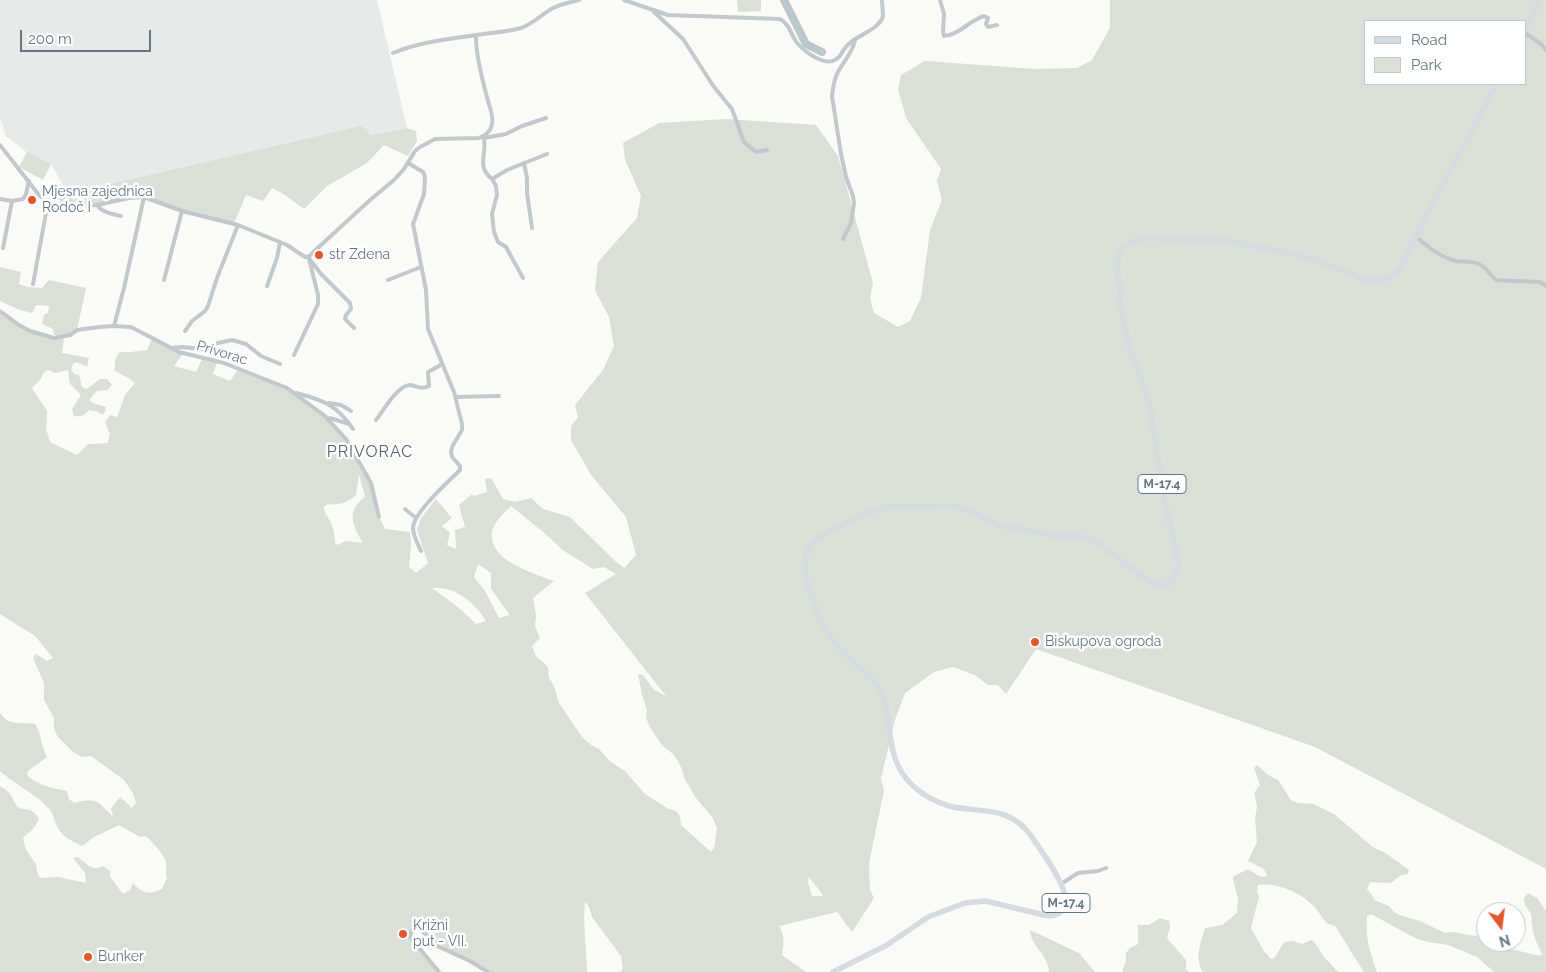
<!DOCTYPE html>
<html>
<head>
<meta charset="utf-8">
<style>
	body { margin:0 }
	#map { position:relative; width:1546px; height:972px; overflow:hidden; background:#fafaf8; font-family:Raleway,sans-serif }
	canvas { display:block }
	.legend { position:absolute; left:1364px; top:20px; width:162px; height:65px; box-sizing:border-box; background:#fff; border:1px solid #c1c8cd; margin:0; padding:6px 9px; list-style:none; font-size:15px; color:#657683 }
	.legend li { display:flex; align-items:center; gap:10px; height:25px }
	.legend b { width:25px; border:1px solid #c1c8cd }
	.north { position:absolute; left:1476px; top:902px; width:50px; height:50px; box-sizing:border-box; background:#fff; border:1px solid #c1c8cd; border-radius:50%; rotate:165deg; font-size:14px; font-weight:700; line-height:20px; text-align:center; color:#657683 }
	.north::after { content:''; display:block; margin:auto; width:18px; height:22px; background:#e4572e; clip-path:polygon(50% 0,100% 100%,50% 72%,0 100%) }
	.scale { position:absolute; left:20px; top:30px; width:131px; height:22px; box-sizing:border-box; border:2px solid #657683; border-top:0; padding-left:6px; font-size:15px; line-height:18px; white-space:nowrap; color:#657683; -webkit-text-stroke:4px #fff; paint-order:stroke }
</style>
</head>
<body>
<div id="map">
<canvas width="1546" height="972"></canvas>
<ul class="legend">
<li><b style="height:6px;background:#d6dbdf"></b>Road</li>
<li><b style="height:14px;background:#dadfd7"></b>Park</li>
</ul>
<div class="north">N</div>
<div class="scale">200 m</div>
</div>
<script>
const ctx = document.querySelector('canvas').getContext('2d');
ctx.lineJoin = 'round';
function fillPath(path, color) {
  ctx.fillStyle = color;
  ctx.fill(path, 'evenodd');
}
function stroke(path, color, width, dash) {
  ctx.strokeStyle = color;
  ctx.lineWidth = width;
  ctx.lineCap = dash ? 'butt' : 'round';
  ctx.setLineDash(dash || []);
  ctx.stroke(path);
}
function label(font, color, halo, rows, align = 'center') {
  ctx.font = font + ' Raleway,sans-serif';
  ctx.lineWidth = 5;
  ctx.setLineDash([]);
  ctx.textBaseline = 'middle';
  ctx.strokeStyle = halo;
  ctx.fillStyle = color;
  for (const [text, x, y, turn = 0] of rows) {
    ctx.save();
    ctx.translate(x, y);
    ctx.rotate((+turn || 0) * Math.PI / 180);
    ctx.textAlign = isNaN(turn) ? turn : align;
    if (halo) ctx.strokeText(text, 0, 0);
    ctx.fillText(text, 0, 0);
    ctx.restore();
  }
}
const built = new Path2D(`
	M0 0H377L407 128 81 191 67 192 51 164 25 151 6 136 0 117Z`);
const green = new Path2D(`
	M737 0H761V11L738 12Z
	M1110 0H1546V869L1315 747 1036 649 1006 694 998 685H988L975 675 953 667 934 672 905 693 895 720 881 778 884 791 869 863 870 890 874 898 852 932 837 912 779 926C785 936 784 944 782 955L806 972H620L623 968 621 956 592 917 589 907 585 901 584 917 587 972H488L443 949 416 928 410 936 439 972H0V786C5 789 9 792 12 797 13 799 14 802 16 805 22 813 31 804 39 819L34 828 23 838 26 850 36 864 37 872 40 878 58 877 86 883 85 873 73 858 78 857C87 864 92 872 103 866L110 871V877L123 894 130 890 133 883C143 894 148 895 162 889L167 878C165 872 167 868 166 862 164 854 152 842 146 836L140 837 119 825 94 837 82 846C73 841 63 838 58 828 54 822 54 815 50 810 39 796 14 784 0 771V713C8 726 22 722 35 724 42 734 41 747 47 757L28 771 27 775C38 786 52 788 67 791L69 799 74 803C98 797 97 801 113 817L111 808 120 797 132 808 136 803 133 793 124 780 91 756 82 757 73 752 58 737 54 729V718L44 700V683L33 658 36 654 47 661 53 658 35 636 0 614V311C18 325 40 339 64 337L62 353 89 358 87 367 76 362 73 364 71 370 75 374 79 375 82 387 87 389 100 379H107L112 385 107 390 97 391 89 400 93 403 106 407 105 412 102 415 96 411 89 410C84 416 81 417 74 416L72 409 81 395 70 384 68 370 55 373 49 370 44 372 41 379 32 388 47 411 46 429 50 442 77 455 88 444H96L108 443 110 434 105 422 110 415 117 417 125 395 135 383 130 379 115 371V360L120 352H131L147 350 152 339 183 354 174 366 196 372 202 359 217 362 213 374 230 381 239 368 287 388 325 416 340 431 367 475 379 517 385 529 410 532 411 543 409 567 416 573 428 563 417 530 421 518 436 499 452 518 442 526 450 533 447 545 456 549 455 530 465 527 459 505 472 494 474 496 487 492 485 479 491 478 503 499 515 502 531 498 543 509 570 517 615 561 624 568 636 555 626 517 591 475 571 440V426L578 417 575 405 603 370 614 346 609 317 595 290 598 262 637 218 641 196 625 160 623 143 659 123 726 119 816 125 838 156 873 283 870 298 874 313 898 327 910 321 921 298 930 230 942 200 937 181 941 169 906 118 898 89 901 75 925 61 1036 69 1077 68 1092 60 1110 28ZM1365 21H1525V84H1365ZM359 474 365 497C345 511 353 526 363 543L345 541 338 545 335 543C335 534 333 526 329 519 326 514 324 513 324 507L328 504C339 506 348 502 356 495ZM511 506 543 532 564 551 593 569 604 567 616 574 585 593 666 696 654 690 643 675 638 674 642 695 647 710 646 718 651 729 662 745 674 755 681 767 684 777 695 797 713 818 717 828 714 848 711 852 681 825 680 816 676 811 667 808 645 794 625 771 611 762 599 749 591 745 582 737 559 703 554 686 549 678 548 667 536 656 532 646 540 638 535 626 536 615 533 598 554 581C533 573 496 563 492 539 492 536 491 533 492 531 495 521 504 513 511 506ZM478 564 491 573V589L510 615 499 618 485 591 474 577ZM432 588C455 586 474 602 486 621L476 624 459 608ZM809 877 823 895V896H812L808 882Z
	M361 126 371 135 407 128 416 131 417 141 408 156 384 145 367 163 327 186 304 209 282 193 272 188 263 201 246 195 234 223 182 209 147 197 98 203 63 206 53 191 67 192 81 191Z
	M27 152 51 164 43 180 19 167Z
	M0 267 21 272 19 284 28 287 42 288 49 280 86 288 77 330 70 335H54L53 329 42 324 44 315 48 313 49 306 36 305 32 313 20 310 0 301Z
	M1257 765 1268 775 1278 780 1291 800 1298 803 1313 804 1334 814 1374 848 1384 852 1409 870 1408 874 1401 875 1391 883 1370 882 1367 889 1372 895 1374 900 1389 906 1393 911 1399 915 1420 921 1445 933 1453 932 1469 935 1486 937V942H1502L1511 949 1540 956 1542 954 1535 939 1532 926 1531 914 1525 905 1524 898 1528 893 1537 898 1546 911V972H1494L1477 957 1448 945 1428 942 1415 938 1371 914 1367 916C1365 938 1370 952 1377 972H1364L1335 926 1326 923C1323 919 1320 914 1317 910 1305 894 1277 882 1258 885L1257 892 1259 897 1251 928 1264 951 1271 959 1275 957 1284 942 1293 941 1302 944 1312 940 1315 943 1323 956 1338 972H1203C1194 958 1201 943 1205 928L1222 925 1237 913 1238 899 1233 879 1234 876 1248 869 1259 876 1266 877 1267 875 1264 869 1248 861 1257 842 1255 819 1257 806 1254 793 1260 785 1254 768Z
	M1160 918 1169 921 1170 928 1167 938 1186 960V969L1189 972H1122L1126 961V953L1130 948 1138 944V925H1149Z
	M1030 930 1079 953 1095 972H1049C1048 954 1030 945 1030 930Z`);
const river = new Path2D(`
	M784 0 806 44 822 52`);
const minor = new Path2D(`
	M624 0 668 15 780 19C791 25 790 35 798 44 805 52 824 66 835 60 841 57 841 53 845 48 848 44 852 41 857 38 865 33 881 26 883 16 883 11 882 5 882 0
	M940 0 944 14 943 32 944 36C959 35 970 20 984 16L988 18 986 24 988 27 997 25
	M654 12 683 39 714 87 732 109 744 142 756 152 767 150
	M1525 33 1541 44 1546 50
	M393 53C424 40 458 38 491 33 500 32 511 31 521 28 533 24 542 14 553 8 561 4 570 2 579 0
	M484 138 506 134 522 126 546 118
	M484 139C487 155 476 166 492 179L507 170 547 154
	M0 145 39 195 50 204 56 206 77 207 97 205 129 198 144 197 182 211 238 225 287 245 305 257H308L321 274 350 303 351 309 346 315 345 319 354 328
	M408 163 423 172 425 177 424 194 413 224 426 290 428 329 454 392 462 424V430L453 445 451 451 452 457 460 466V470C449 481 413 513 413 528 413 536 418 544 421 551
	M524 163 527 178V193L532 228
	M492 179 496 186 497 195 492 214 494 232 498 242 506 247 523 278
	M0 199 12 201 23 199 26 194 29 181
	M97 205C103 213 112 214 121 216
	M1416 237C1429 247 1439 257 1456 261 1464 262 1472 261 1479 264 1486 267 1490 275 1496 280L1540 282 1546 286
	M843 239 851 223 854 203 853 196 846 177 841 154 832 96C833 87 834 79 838 72 844 61 853 52 855 40
	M3 248 12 201
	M308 257 370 200 394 180 404 169 415 151 420 147 435 139 479 138C485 136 491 131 492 124 494 116 489 106 487 97 482 78 476 56 476 36
	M164 280 182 211
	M388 280 421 267
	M33 284 48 202
	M267 286 277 258 280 242
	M0 311 19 325 30 331 54 338 70 335 77 330 99 327 114 326 131 327 179 352 224 363 287 388 325 416 346 439 371 483 379 517
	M114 326 124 288 144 197
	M185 331 192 321 205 311 208 306 217 278 238 225
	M172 348 182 347 203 349 218 343 232 340 246 344 261 356 280 364
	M294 355 318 304V295L309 259
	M296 393C323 400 337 405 353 429
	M456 397 499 396
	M329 403 341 405 351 411
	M330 418 349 424
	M376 420C383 411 398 385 410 385 417 386 422 390 429 386L428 372 439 366 442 363
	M405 509 416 518
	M1061 884 1078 873 1098 871 1106 868
	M439 972 411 938 410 934 414 929H420L437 946 470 961 488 972`);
const primary = new Path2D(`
	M1525 30 1540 0
	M833 972 887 945 928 917 965 903 986 901 1048 916C1091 913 1042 853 1032 837 1009 804 982 814 949 806 936 802 923 795 913 786 879 754 898 713 874 680 862 669 848 660 838 647 822 628 795 572 809 549 817 536 830 531 843 525 858 518 873 509 889 507L954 506 967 510 1001 526 1053 535 1083 537 1095 542 1107 550 1153 584C1170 591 1179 578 1178 562L1161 483 1151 411 1146 392 1128 343 1122 314 1117 267 1118 256 1122 249 1133 241 1147 238 1228 241 1297 255 1322 262 1365 280 1376 282 1386 279 1397 272 1401 267 1425 219 1496 84`);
const markers = [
	[32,200,5,"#e4572e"],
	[319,255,5,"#e4572e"],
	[1035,642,5,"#e4572e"],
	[403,934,5,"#e4572e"],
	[88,957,5,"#e4572e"]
];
const shields = [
	[1162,484,48],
	[1066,903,48]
];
const shieldNames = [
	["M-17.4",1162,484],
	["M-17.4",1066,903]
];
const poiNames = [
	["Mjesna zajednica",42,192],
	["Rodoč I",42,208],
	["str Zdena",329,255],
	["Biskupova ogroda",1045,642],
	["Križni",413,926],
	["put - VII.",413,942],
	["Bunker",98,957]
];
const streetNames = [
	["Privorac",222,353,17]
];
const quarterNames = [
	["PRIVORAC",370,452]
];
fillPath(built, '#e8e9e9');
fillPath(green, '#dadfd7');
stroke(river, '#bbc7cb', 8);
stroke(minor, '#c3c8cc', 4);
stroke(primary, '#d6dbdf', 5.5);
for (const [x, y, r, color] of markers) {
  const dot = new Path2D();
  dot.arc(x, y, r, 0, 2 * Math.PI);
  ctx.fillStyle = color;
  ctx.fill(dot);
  stroke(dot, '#fff', 2);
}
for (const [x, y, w] of shields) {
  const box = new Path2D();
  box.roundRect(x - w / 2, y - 9.5, w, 19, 4);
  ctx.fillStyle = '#fff';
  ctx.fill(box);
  stroke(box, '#657683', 1);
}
label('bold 12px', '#657683', null, shieldNames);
label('14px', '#657683', '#fff', poiNames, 'left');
label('14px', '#657683', '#fff', streetNames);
ctx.letterSpacing = '1px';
label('16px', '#57646e', '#fff', quarterNames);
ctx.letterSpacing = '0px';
</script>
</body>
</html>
